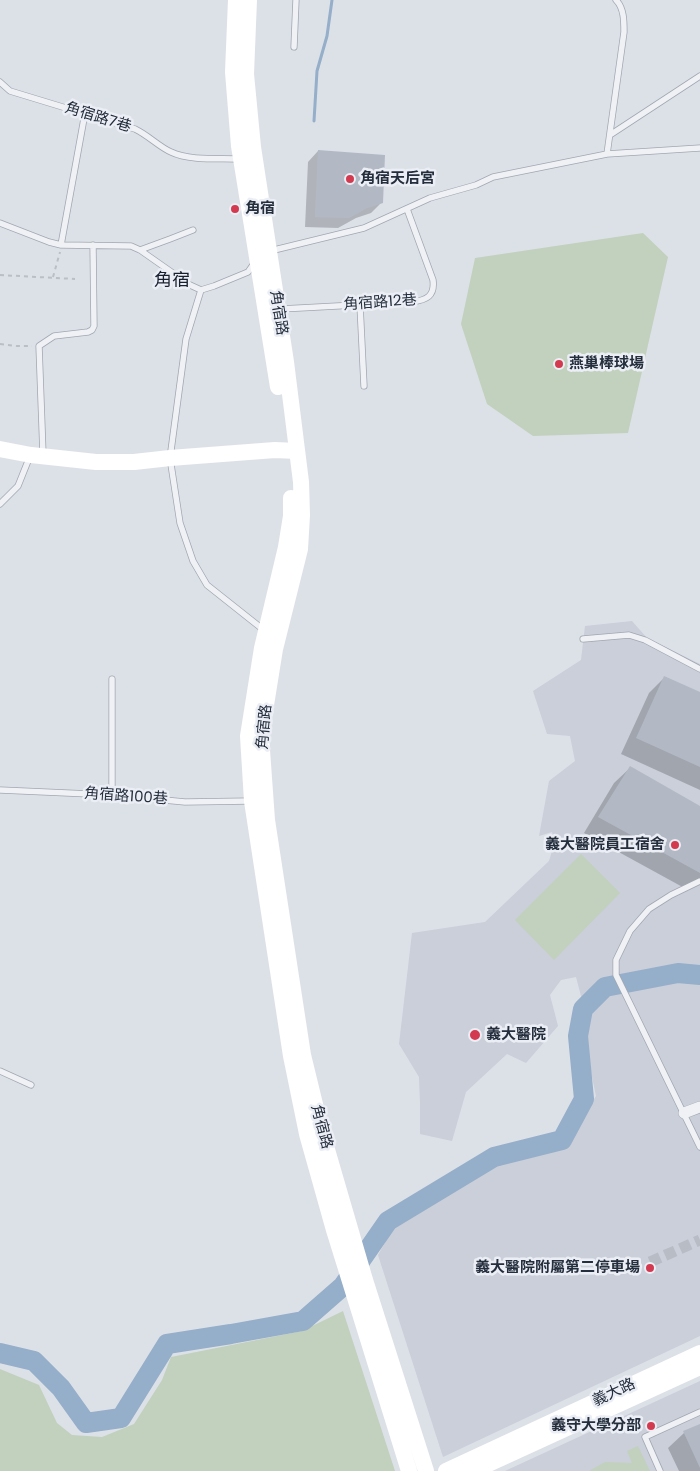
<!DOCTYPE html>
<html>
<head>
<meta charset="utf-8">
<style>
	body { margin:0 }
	canvas { display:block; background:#dce0e7 }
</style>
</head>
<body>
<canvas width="700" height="1471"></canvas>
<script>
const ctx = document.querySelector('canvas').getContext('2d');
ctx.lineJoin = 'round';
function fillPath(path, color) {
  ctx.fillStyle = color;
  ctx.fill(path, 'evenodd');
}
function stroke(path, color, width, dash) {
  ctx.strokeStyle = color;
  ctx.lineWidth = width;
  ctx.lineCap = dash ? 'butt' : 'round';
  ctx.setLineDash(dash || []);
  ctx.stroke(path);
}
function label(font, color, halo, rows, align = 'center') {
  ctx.font = font + ' Poppins,"Noto Sans TC",sans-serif';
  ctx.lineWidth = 5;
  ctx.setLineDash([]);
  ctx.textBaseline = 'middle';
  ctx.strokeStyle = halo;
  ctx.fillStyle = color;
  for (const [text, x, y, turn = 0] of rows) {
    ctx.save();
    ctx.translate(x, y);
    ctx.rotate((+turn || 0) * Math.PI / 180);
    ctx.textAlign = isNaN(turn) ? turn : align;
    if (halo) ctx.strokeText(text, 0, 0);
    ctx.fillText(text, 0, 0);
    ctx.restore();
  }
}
const built = new Path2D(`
	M632 621 647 638 700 664V1336L443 1457 378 1255 399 1218 495 1166 564 1149 596 1096 586 1048 588 1023 576 977 561 980 550 995 558 1026 526 1063 507 1054 466 1092 452 1141 420 1134V1103L419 1077 399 1044 412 933 485 922 549 861 555 841 552 832 539 836 549 781 575 761 570 736 547 734 533 691 581 660 585 626Z
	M700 1381V1471H505Z`);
const green = new Path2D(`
	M643 233 668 257 628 433 533 436 487 404 461 324 475 258Z
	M581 854 620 893 554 960 515 920Z
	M343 1311 395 1471H0V1369L39 1385 57 1423 72 1435 102 1437 134 1424 162 1380 171 1357 302 1331Z
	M638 1446 650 1471H589L605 1462 632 1463 627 1451Z`);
const shadow = new Path2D(`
	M318 151 382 202 371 213 356 218 338 228 305 227 308 162Z
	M665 677 700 693V790L621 754 649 693Z
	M630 768 700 808V878L688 890 584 833 614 783Z
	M700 1425V1471H679L668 1448 684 1433Z`);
const stream = new Path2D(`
	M314 121 317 71 327 36 332 0`);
const river = new Path2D(`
	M0 1353 34 1361 61 1388 86 1423 121 1418 167 1344 231 1334 303 1321 343 1286 388 1221 494 1157 562 1140 584 1099 578 1036 583 1009 605 987 678 973 700 975`);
const building = new Path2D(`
	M318 150 385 155 383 203 367 208 349 218 315 217Z
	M664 676 700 692V767L636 738Z
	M630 766 700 806V873L598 817Z
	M700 1424V1468L683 1431Z`);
const streetTunnel = new Path2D(`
	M650 1262 700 1240`);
const path = new Path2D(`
	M0 275 75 279
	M53 277 60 252
	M0 344 17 346H32`);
const lane = new Path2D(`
	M294 47 296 0
	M0 82 10 91 135 129C148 135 159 147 171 152 190 161 219 158 240 159
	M610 135 700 76
	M607 154 624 32C624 21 624 8 616 0
	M0 223 49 242 61 245 131 246 140 250 190 285 201 290 214 286 248 272 255 262
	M61 245 85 113
	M140 250 170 239 193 230
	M270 251 364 228 430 198 476 185 493 177 607 154 700 148
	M201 290 186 339 170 458 180 523 193 561 207 585 265 631
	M360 305 364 386
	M281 309 412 302C427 300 435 296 433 280L407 209
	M43 454 39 346 54 336 88 332 92 330 94 326 93 245
	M0 504 18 486 30 456
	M583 639 629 635 645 640 700 669
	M0 790 112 795 185 802 250 801
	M112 795V679
	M700 881 671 895 649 909 630 931 616 960V975L700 1147
	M0 1071 31 1085
	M660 1471 645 1437 700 1412`);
const street = new Path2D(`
	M684 1113 700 1107`);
const secondary = new Path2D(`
	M236 0 233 72 239 146 278 387
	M249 0 246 74 253 147 286 362 301 482 302 515 300 549 275 649 261 736 267 820 303 1055 321 1129 365 1280 426 1471
	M0 449 31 455 96 462H134L170 458 275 450 297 451
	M291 498V516L286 547 262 648 248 736 252 801 291 1056 307 1134 334 1230 409 1471
	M446 1471 700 1353
	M473 1471 700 1367`);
const markers = [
	[350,179,5,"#d33a50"],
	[235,209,5,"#d33a50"],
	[559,364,5,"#d33a50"],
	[675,845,5,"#d33a50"],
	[475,1035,6,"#d33a50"],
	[650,1268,5,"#d33a50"],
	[651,1426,5,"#d33a50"]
];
const streetNames = [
	["角宿路7巷",98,118,17],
	["角宿路12巷",380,303,-4],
	["角宿路",278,313,81],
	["角宿路",265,727,-85],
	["角宿路100巷",126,797,4],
	["角宿路",321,1127,75],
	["義大路",614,1393,-25]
];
const poiNames = [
	["角宿天后宮",360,179],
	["角宿",245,209],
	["燕巢棒球場",569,364],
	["義大醫院員工宿舍",665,845,"right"],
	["義大醫院",486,1035],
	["義大醫院附屬第二停車場",640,1268,"right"],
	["義守大學分部",641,1426,"right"]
];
const quarterNames = [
	["角宿",172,281]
];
fillPath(built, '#cacfd9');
fillPath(green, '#c2d1bd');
fillPath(shadow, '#0003');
stroke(stream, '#95aec9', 3);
stroke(river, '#95aec9', 20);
fillPath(building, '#b3b9c4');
stroke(streetTunnel, '#b7bcc5', 11, [11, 5.5]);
stroke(lane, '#a1a7b1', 7);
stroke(street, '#a1a7b1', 12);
stroke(path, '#babec5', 2, [4, 4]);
stroke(lane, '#eff1f5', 5.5);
stroke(street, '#eff1f5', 11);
stroke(secondary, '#fff', 16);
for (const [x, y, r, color] of markers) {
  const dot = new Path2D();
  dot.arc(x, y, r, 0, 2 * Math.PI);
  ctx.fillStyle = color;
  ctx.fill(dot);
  stroke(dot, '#ebeff5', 2);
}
label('15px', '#252e3d', '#ebeff5', streetNames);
label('bold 15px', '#252e3d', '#ebeff5', poiNames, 'left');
label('18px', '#181f2e', '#ebeff5', quarterNames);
</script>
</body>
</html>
